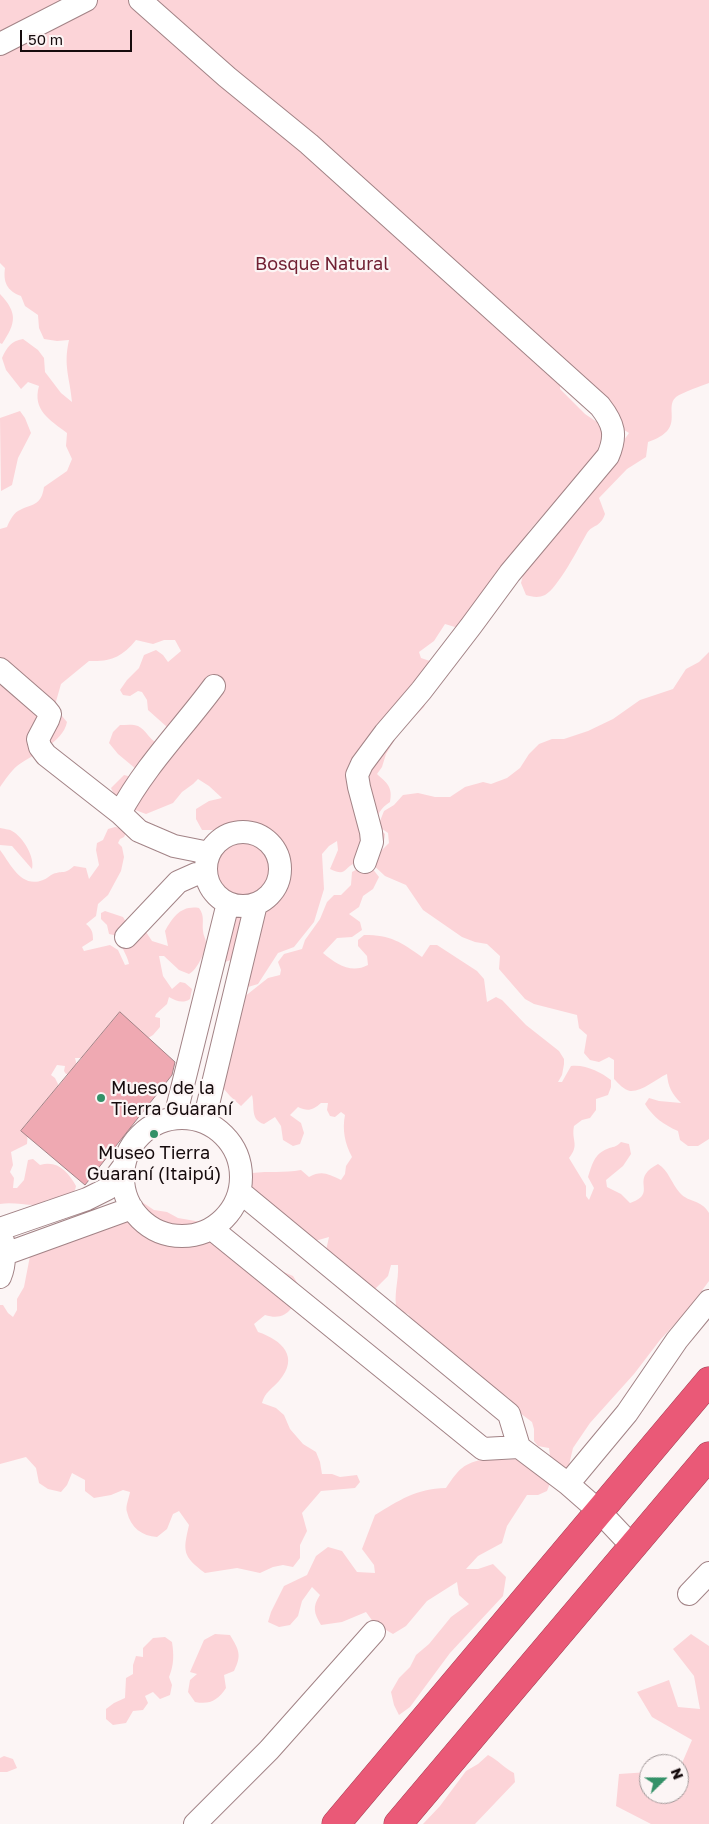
<!DOCTYPE html>
<html>
<head>
<meta charset="utf-8">
<style>
	body { margin:0 }
	#map { position:relative; width:709px; height:1824px; overflow:hidden; background:#fcf5f5; font-family:"Golos Text",sans-serif }
	canvas { display:block }
	.north { position:absolute; left:639px; top:1754px; width:50px; height:50px; box-sizing:border-box; background:#fcf5f5; border:1px solid #a09798; border-radius:50%; rotate:68deg; font-size:14px; font-weight:700; line-height:20px; text-align:center; color:#160b0d }
	.north::after { content:''; display:block; margin:auto; width:18px; height:22px; background:#349168; clip-path:polygon(50% 0,100% 100%,50% 72%,0 100%) }
	.scale { position:absolute; left:20px; top:30px; width:112px; height:22px; box-sizing:border-box; border:2px solid #160b0d; border-top:0; padding-left:6px; font-size:15px; line-height:18px; white-space:nowrap; color:#160b0d; -webkit-text-stroke:4px #fcf5f5; paint-order:stroke }
</style>
</head>
<body>
<div id="map">
<canvas width="709" height="1824"></canvas>
<div class="north">N</div>
<div class="scale">50 m</div>
</div>
<script>
const ctx = document.querySelector('canvas').getContext('2d');
ctx.lineJoin = 'round';
function fillPath(path, color) {
  ctx.fillStyle = color;
  ctx.fill(path, 'evenodd');
}
function stroke(path, color, width, dash) {
  ctx.strokeStyle = color;
  ctx.lineWidth = width;
  ctx.lineCap = dash ? 'butt' : 'round';
  ctx.setLineDash(dash || []);
  ctx.stroke(path);
}
function label(font, color, halo, rows, align = 'center') {
  ctx.font = font + ' "Golos Text",sans-serif';
  ctx.lineWidth = 4.5;
  ctx.setLineDash([]);
  ctx.textBaseline = 'middle';
  ctx.strokeStyle = halo;
  ctx.fillStyle = color;
  for (const [text, x, y, turn = 0] of rows) {
    ctx.save();
    ctx.translate(x, y);
    ctx.rotate((+turn || 0) * Math.PI / 180);
    ctx.textAlign = isNaN(turn) ? turn : align;
    if (halo) ctx.strokeText(text, 0, 0);
    ctx.fillText(text, 0, 0);
    ctx.restore();
  }
}
const green = new Path2D(`
	M0 0H709V383C701 386 683 392 676 397 663 409 687 429 648 442L646 457 627 469 599 498 605 514C600 528 593 524 587 533 579 547 558 588 545 595 539 598 532 597 526 595L521 583 528 554 609 461 629 433 577 401 560 378V389L585 414 603 426 613 436 529 531 465 630 445 624 434 641 419 652 421 658 430 661 436 670 432 688 424 707 400 731 386 754 382 767 377 774C387 783 393 787 390 802 381 808 377 814 375 825L385 834C384 852 369 858 355 863 343 868 347 877 330 869L338 850 337 841 329 846 322 854 324 889 314 922 294 947 278 953 258 984 248 987 240 986 231 960 225 962 220 954 232 905 217 896 202 867 201 859 209 848 226 845 235 839 222 830H202L196 819V809L209 801 222 798 209 786 198 779 193 784 182 792 173 803 146 814 119 804 111 788 124 775 136 778 142 774 118 754 109 743 113 732 120 725C126 725 133 724 138 726 146 730 149 739 157 743L165 737 167 727 148 710 147 700 142 692 138 691 130 696 123 695 120 690 127 680 139 668 144 655 156 650 163 655 168 662 181 651 175 640H164L153 644 136 640C122 657 111 662 89 661L61 684 55 705V715L62 716 67 722C63 743 33 754 17 766 11 771 5 780 0 787V529L7 527C9 522 13 514 18 511 32 503 41 507 44 487L67 471 72 459 66 446 67 433C50 420 32 410 39 386L28 382 21 389 6 370 2 358C7 347 11 341 23 339L38 350 44 358 45 372 61 393 72 402C70 378 63 366 69 340L57 341 44 339 39 328 38 315 25 306 21 296C7 291 3 282 5 268L0 263Z
	M0 294C18 313 16 323 2 344L0 343Z
	M20 411 25 418 31 433 18 458 12 485 1 491 0 418Z
	M709 652V1139L698 1146H688L680 1140 678 1131C664 1125 653 1117 645 1104L649 1098 659 1101 681 1103C672 1094 668 1087 667 1074 656 1079 642 1092 630 1091 624 1090 618 1083 614 1079V1060L609 1057 599 1062 590 1060 584 1053 587 1035 579 1028 577 1015 534 1004 525 999 499 969 500 956 487 944 475 942 462 937 423 910 406 885 385 876 370 862 389 843 388 833 378 826 384 811 394 805 403 795 418 793 435 797H450L465 787 483 782 491 784 507 778 520 768 529 754 539 744 552 739H564L588 731 613 719 640 700 673 689 686 669 699 662Z
	M115 827 121 828 126 833 124 837 120 839 118 843 122 847 124 857 121 871 108 895 98 904 96 916 86 924C92 929 93 932 93 940L82 947 84 951 110 945 118 950 125 965 129 964C127 954 120 946 118 936L109 934 107 925 101 919V913L105 911 123 917 126 922 146 932 152 941 168 946 165 931C173 917 181 905 199 908 205 916 202 922 203 931 203 935 206 939 206 943 205 953 197 970 189 974L179 970 164 956H159L163 976 172 989 180 982 185 983 192 989 190 999C183 1004 176 1001 169 997L167 1004 156 1014 155 1017 160 1018V1027L153 1035 145 1040 86 1058H75L77 1066 72 1073 66 1074 64 1071 65 1066 57 1065 51 1075 55 1078 58 1084 56 1102 28 1131 27 1144 11 1152 13 1165 10 1172 14 1178 13 1188H17L24 1180 28 1160 33 1159 40 1165C58 1160 68 1172 76 1186 74 1200 57 1197 47 1200 43 1202 39 1204 35 1205 23 1205 12 1202 0 1204V850C10 863 21 889 43 880 47 879 50 875 53 874 64 870 64 875 74 866L86 868 89 879 99 865 96 850 97 843 103 840 108 829Z
	M0 828C3 829 9 829 12 831 23 837 35 857 32 869L12 846 0 845Z
	M363 866 372 868 379 877 373 889 363 896 359 907 349 914 360 922 362 930 352 937 337 938 323 953C336 964 351 974 368 965L367 956 358 946V940L364 935C391 935 401 942 422 957L430 945H437L477 971 484 979 487 1002 496 997 502 1000 526 1025 559 1051 564 1059V1064L562 1075 558 1082H562L571 1066C585 1064 601 1072 611 1080V1087L608 1095 596 1099V1110L590 1118 582 1120 574 1126C571 1141 580 1144 569 1158L586 1186V1196L589 1200 594 1188 588 1177C592 1165 594 1154 607 1149 614 1146 615 1148 621 1142L629 1144 631 1154 623 1166 606 1180 607 1187 621 1194 630 1203C633 1202 638 1200 641 1197 650 1188 633 1177 658 1164 669 1171 671 1183 680 1193 689 1203 701 1199 709 1213V1281L687 1311 660 1340 634 1374 590 1423 573 1448 569 1465 562 1472 549 1465 550 1456 549 1448 538 1446 534 1441V1429L532 1422 520 1413 509 1398 468 1370 414 1323 408 1314 397 1311C393 1295 399 1281 398 1265H391L388 1276 375 1289 325 1255 329 1237 315 1241 246 1186 247 1178 252 1173C269 1171 284 1173 301 1170L309 1177C322 1170 328 1174 341 1180L345 1174 346 1166 352 1157C345 1144 342 1130 345 1115L341 1112 335 1117 330 1116 327 1110 328 1103H321C313 1110 308 1112 298 1107L290 1115 301 1123 304 1133 300 1144 293 1146 283 1140 281 1126 275 1117 264 1124C250 1120 255 1107 252 1095L241 1106 230 1096 210 1073 244 997 268 978 280 975 281 970 278 962 284 954 302 949 305 940 320 919 327 902 334 895H341L351 885 352 872Z
	M139 1200 154 1210 167 1212 178 1218 207 1223 279 1270 293 1276 301 1289C294 1307 287 1322 265 1315L254 1324 258 1332C282 1340 300 1357 279 1381 272 1389 265 1392 262 1403L276 1408 284 1415 290 1429 303 1444 316 1452 320 1462 322 1474H332L340 1477 357 1475 360 1482 355 1488 321 1491 302 1513 307 1531 300 1545V1558L293 1567 283 1565 273 1567 260 1573 237 1568 205 1573C182 1556 183 1551 189 1525L179 1511 173 1514 167 1529 157 1537C142 1536 131 1528 127 1512 125 1507 129 1498 130 1492L123 1490 111 1495 94 1498 85 1491V1480L72 1473 67 1485 61 1492 48 1489 39 1483 36 1468 26 1457 0 1464V1305H3L8 1313 13 1317 17 1310V1299L24 1287 30 1256Z
	M486 1459 503 1460 518 1459 552 1478 547 1491 538 1495H527L507 1526 502 1543 478 1556 466 1569H478L493 1564 506 1577 503 1596 450 1653 410 1707 399 1715 394 1705 391 1692 399 1678 410 1667 416 1655 429 1644 451 1617 469 1604 459 1595 457 1582 427 1601 406 1626 393 1634 374 1623 366 1612 342 1622 321 1625C314 1613 312 1607 320 1595L312 1587 302 1601 298 1616 290 1625 279 1627 268 1622 271 1612 284 1586 307 1575 316 1556 328 1547 342 1551 357 1572 375 1573 374 1565 362 1549 375 1515C400 1500 415 1489 446 1488 459 1469 463 1463 486 1459Z
	M215 1634 230 1635C239 1650 242 1655 234 1671L224 1675 226 1688C218 1700 210 1705 195 1702L188 1692 190 1680 197 1674 190 1672 204 1640Z
	M691 1634 709 1646V1824H651L616 1806 619 1774 649 1772V1794H679V1770L692 1740 652 1717 637 1692 669 1680 678 1707 700 1709 694 1676 673 1649Z
	M165 1637 172 1642C174 1655 174 1665 169 1677L172 1685 170 1695 160 1699 153 1692 145 1696 148 1703 143 1710 133 1711 126 1723 113 1725 106 1719V1709L114 1703 125 1698 126 1678 133 1674V1665L136 1656 143 1657V1648L153 1638Z
	M488 1755C498 1760 504 1768 514 1773L515 1782 475 1824H423L440 1806 466 1771 478 1764Z
	M4 1756 13 1759 17 1768 7 1772H0V1758Z`);
const building = new Path2D(`
	M120 1012 175 1062 172 1075 85 1185 21 1131Z`);
const minor = new Path2D(`
	M140 0 227 77 309 144 600 406C614 424 617 435 608 456L510 573 471 626 421 691 385 733 362 764 357 775 359 787 371 832 372 842 365 862
	M0 44 86 0
	M0 669 46 709 50 714 48 720 38 739 40 747 46 755 120 813
	M206 869a37 37 0 1 1 74 0a37 37 0 1 1-74 0Z
	M209 853 174 846 139 831 120 813C145 766 183 728 214 686
	M126 937 178 882 196 874 206 875
	M175 1117 228 903
	M123 1177a59 59 0 1 1 118 0a59 59 0 1 1-118 0Z
	M204 1121 256 904
	M240 1192 509 1414 519 1447 568 1484 600 1512 633 1547
	M0 1229 87 1199 107 1189 124 1166
	M212 1229 483 1449 519 1447
	M5 1254 132 1208
	M0 1277C5 1265 5 1254 3 1241
	M568 1484 627 1413 677 1340 709 1301
	M689 1594 709 1573
	M195 1824 269 1750 374 1632`);
const highway = new Path2D(`
	M336 1824 709 1381
	M398 1824 709 1456`);
const markers = [
	[101,1098,5,"#349168"],
	[154,1134,5,"#349168"]
];
const parkNames = [
	["Bosque Natural",322,264]
];
const poiNames = [
	["Mueso de la",111,1088],
	["Tierra Guaraní",111,1109],
	["Museo Tierra",154,1153,"center"],
	["Guaraní (Itaipú)",154,1174,"center"]
];
fillPath(green, '#fcd4d8');
fillPath(building, '#efa9b2');
stroke(building, '#a38387', 1);
stroke(minor, '#a28386', 24);
stroke(highway, '#a03e52', 29);
stroke(minor, '#fff', 22);
stroke(highway, '#ea5977', 28);
for (const [x, y, r, color] of markers) {
  const dot = new Path2D();
  dot.arc(x, y, r, 0, 2 * Math.PI);
  ctx.fillStyle = color;
  ctx.fill(dot);
  stroke(dot, '#fcf5f5', 2);
}
label('18px', '#712133', '#fcf5f5', parkNames);
label('18px', '#160b0d', '#fcf5f5', poiNames, 'left');
</script>
</body>
</html>
